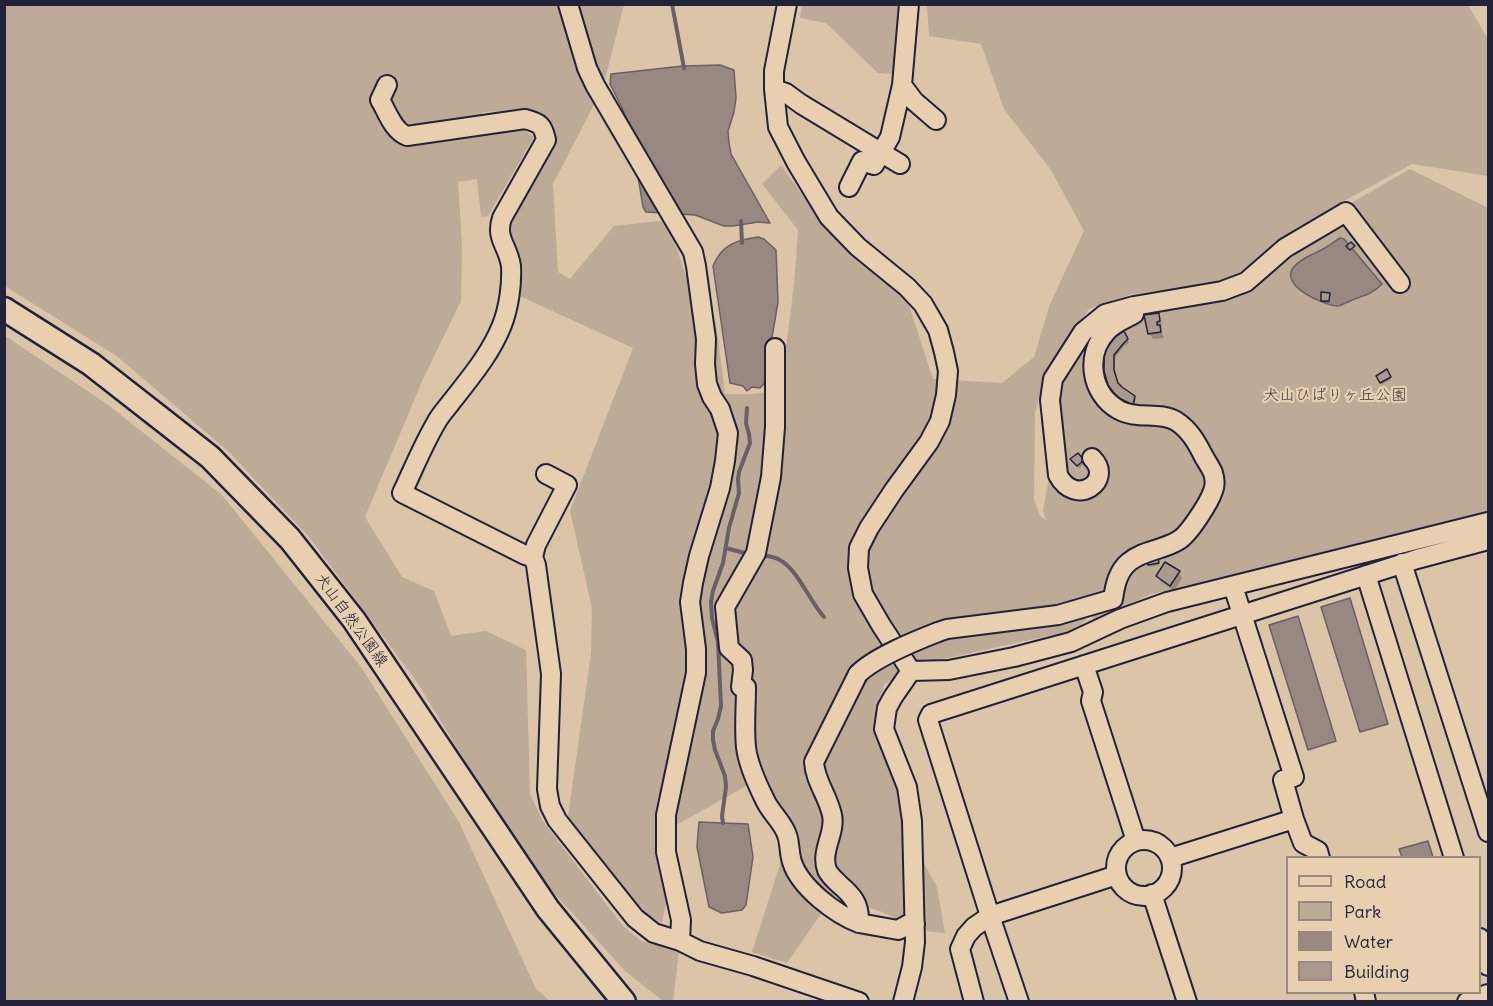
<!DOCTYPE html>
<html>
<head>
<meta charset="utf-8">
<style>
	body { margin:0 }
	#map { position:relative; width:1493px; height:1006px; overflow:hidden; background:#dcc4a9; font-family:Delius,sans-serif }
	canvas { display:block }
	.frame { position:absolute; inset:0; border:6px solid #22223b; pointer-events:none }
	.legend { position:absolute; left:1286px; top:856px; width:195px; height:138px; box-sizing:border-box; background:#e8cfb0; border:2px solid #998a81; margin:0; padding:8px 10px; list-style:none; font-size:18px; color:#22223b }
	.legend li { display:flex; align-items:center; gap:12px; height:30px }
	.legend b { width:30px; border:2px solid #998a81 }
</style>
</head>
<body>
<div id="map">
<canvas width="1493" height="1006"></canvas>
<div class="frame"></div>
<ul class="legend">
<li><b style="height:8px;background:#e8cfb0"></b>Road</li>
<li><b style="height:16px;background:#bdaa97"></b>Park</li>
<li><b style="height:16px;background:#988881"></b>Water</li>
<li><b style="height:16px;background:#aa998c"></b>Building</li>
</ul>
</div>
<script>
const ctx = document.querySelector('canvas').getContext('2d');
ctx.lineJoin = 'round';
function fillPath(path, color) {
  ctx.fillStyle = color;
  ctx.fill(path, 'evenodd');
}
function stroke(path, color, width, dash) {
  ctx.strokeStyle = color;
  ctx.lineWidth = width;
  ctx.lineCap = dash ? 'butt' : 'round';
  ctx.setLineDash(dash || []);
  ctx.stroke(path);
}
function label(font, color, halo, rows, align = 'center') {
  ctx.font = font + ' Delius,"Klee One",sans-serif';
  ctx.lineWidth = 4.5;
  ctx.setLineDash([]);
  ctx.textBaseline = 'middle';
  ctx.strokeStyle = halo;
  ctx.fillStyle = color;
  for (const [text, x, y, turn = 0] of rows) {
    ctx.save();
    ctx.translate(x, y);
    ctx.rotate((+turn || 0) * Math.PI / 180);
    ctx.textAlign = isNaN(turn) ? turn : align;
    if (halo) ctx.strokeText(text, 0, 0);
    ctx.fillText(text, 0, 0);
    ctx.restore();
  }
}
const green = new Path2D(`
	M4 5H624L603 87 553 184 558 272 570 279 614 226 668 220 685 274 716 323 725 394H754L772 391C782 372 785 353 788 332 793 298 796 264 798 230L762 184 781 165 826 228 908 302 933 379 1002 383 1034 357 1050 304 1084 231 1051 170 1004 109 981 44 929 36 927 5H1468L1488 39V176L1412 164 1342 202 1284 237 1242 271 1221 281 1242 277 1284 242 1410 169 1488 208V512L1311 557 1169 590 1152 594 1094 620 1091 615 1075 630 934 661 884 684 874 724 894 776 903 825 937 887 945 933 924 931 882 912 834 895 787 963 752 952 782 858 778 828 759 779 658 835 665 879 666 903 662 923 638 910 567 823 591 654 592 608 570 511 633 348 511 292 506 228 555 126 541 115 523 111 483 112 478 129 521 128 534 137 488 216 481 217 477 179 458 182 462 244 461 301 423 379 365 517 402 577 434 591 451 636 486 631 526 650 530 794 542 820 623 926 641 941 679 951 673 1001H663L626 972 543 881 471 771 417 682 309 537 229 452 118 357 5 286ZM1199 286 1079 329 1047 419 1050 472 1043 511 1046 520 1040 516 1034 500 1035 413 1046 371 1089 309 1132 294Z
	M802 5H906L898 70 894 74 878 73 826 23 800 18Z
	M4 335 107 404 222 495 361 667 459 822 536 989 550 1001H5Z`);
const water = new Path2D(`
	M720 65 734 70 736 98 734 112 728 131 729 143 731 154 770 223 758 222 733 226H724L695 215 646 212 643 207 630 128 623 110 610 84 611 74 683 66Z
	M758 237 764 239 776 250 778 302 764 384 760 388 752 387 747 391 743 386 730 383 713 266C722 244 737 240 758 237Z
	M1340 238 1344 239 1382 284C1373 294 1362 296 1350 301 1345 303 1342 306 1337 306 1323 305 1280 286 1293 268 1301 258 1314 254 1325 248 1330 245 1335 241 1340 238Z
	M1350 598 1388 724 1360 732 1321 607Z
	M1298 616 1336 741 1308 750 1269 625Z
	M699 822 748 824 753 857 746 905 742 910 722 913 709 907 697 847Z
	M1428 841 1433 857H1402L1399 849Z`);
const shadow = new Path2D(`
	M1329 294 1330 297V303H1323L1322 300Z
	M1158 315 1161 321 1162 327 1160 328 1164 338 1153 339 1150 333Z
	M1123 333 1129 343 1124 346 1115 358 1114 374 1118 385 1134 397 1136 399 1134 406 1122 400 1116 394 1105 371Z
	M1386 371 1391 380 1382 384 1378 376Z
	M1083 461 1084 463 1079 468 1074 462Z
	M1159 561V565L1150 567 1149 564Z
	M1179 573 1182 578 1174 591 1161 582 1158 576Z`);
const stream = new Path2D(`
	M672 4 684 68
	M741 221 742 243
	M726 548 748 554
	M761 555C767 556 775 557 780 560 798 570 810 602 824 617
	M723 823 722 816 726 787 725 776 715 750 713 740V731L718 719 721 706 718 642 712 618 711 602 713 591 723 563 729 528 739 493 738 479 739 472 750 443 749 434 746 423 747 408`);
const building = new Path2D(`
	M1351 242 1355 246 1350 250 1346 246Z
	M1321 292 1330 293 1329 301H1321Z
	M1159 313 1160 321 1157 322V325H1160L1161 332 1148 334 1144 315Z
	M1124 331 1128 339 1123 344 1114 355V370L1118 383 1122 387 1135 396 1133 405 1119 398 1113 392 1108 385 1104 371V357L1106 349 1115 337Z
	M1387 369 1391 377 1380 383 1376 376Z
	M1078 453 1084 460 1077 466 1070 459Z
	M1158 557 1159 563 1148 565 1146 559Z
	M1165 562 1180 571 1170 586 1156 576Z`);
const minor = new Path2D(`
	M568 4 587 68 595 85 693 252 696 266 706 339 705 364 707 384 712 397 720 409 728 433 725 461 720 488 699 556 693 583 690 602 696 649V673L666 815V852L681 920 680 941 700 951 753 966 859 1002
	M787 4 774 71V89L778 127 796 162 829 217 858 247 907 287 923 304 938 330 944 352 948 371 946 395 940 421 929 442 894 490 869 528 859 548 858 568 863 594 881 625 911 671
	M909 4 902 85 914 101 936 120
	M387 85 380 100C387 111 393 131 407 136L525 119C540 123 543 125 546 140L502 218C495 239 508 245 511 266 512 284 509 307 502 325 491 353 471 377 452 401 447 408 440 415 436 423 423 445 413 470 402 493L525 555 533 557
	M774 89 786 93 801 104 900 164
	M849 187 862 161 874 165 890 137 902 85
	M775 348V427L771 477 756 553 725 607 729 648 742 660 743 670 741 687H746C746 707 744 727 746 747 748 765 757 784 765 800 770 812 783 822 787 835 790 843 789 853 792 862 800 887 835 914 859 923 860 904 853 896 839 884 835 880 830 876 827 870 820 851 836 833 832 815 828 796 815 781 814 762L858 674
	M1092 458C1115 481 1075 508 1058 475L1050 400 1053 379 1083 332 1105 314 1134 306 1222 291 1246 282 1285 248 1346 212 1400 283
	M546 474 567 485 536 545 533 557 536 565 551 674 547 789 550 806 557 820 635 918 654 933 680 941
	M1402 563 1488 832
	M1366 575 1454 858
	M1233 586 1294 777 1283 780 1294 819 1303 843 1318 851 1320 858
	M938 632 947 629 1058 615 1113 599C1115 585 1118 571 1129 562 1143 550 1164 550 1179 540 1189 534 1209 503 1213 491 1215 486 1215 479 1213 473 1211 468 1207 462 1204 457 1197 443 1190 430 1176 421 1159 411 1137 420 1119 410 1090 394 1085 354 1107 331 1114 323 1125 319 1134 314
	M1084 665 1093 692 1091 701 1136 841
	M911 671 949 670 1014 657 1071 642 1120 619 1167 602 1488 522
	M1116 868a28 28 0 1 1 56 0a28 28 0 1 1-56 0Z
	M1170 858 1294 819
	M1152 894 1187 1002
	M859 923 898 930 909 924H915
	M1480 938 1488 966
	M1364 992 1366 1002
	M903 1002 912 967 915 942 912 821 907 787 884 729 887 708 893 697 911 671
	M974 1002 960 949 966 936 974 927 990 916 928 720 931 714 1417 559 1488 540
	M1019 1002 990 916 1117 875
	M1467 1002 1488 994`);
const major = new Path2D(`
	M4 309 91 364 210 457 290 539 354 620 548 909 624 1002`);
const minorBridge = new Path2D(`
	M858 674C875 657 915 641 938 632`);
const parkNames = [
	["犬山ひばりヶ丘公園",1335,395]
];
const streetNames = [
	["犬山自然公園線",351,620,54]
];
fillPath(green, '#bdaa97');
fillPath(water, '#988881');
stroke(water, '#695f65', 1.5);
fillPath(shadow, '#0003');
stroke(stream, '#695f65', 4);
fillPath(building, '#aa998c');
stroke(building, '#22223b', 1.5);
stroke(minor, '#22223b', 22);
stroke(major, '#22223b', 27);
stroke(minor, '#e8cfb0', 18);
stroke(major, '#e8cfb0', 22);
stroke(minorBridge, '#22223b', 22, []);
stroke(minorBridge, '#e8cfb0', 18);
label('16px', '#413d4d', '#e8cfb0', parkNames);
label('16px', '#22223b', '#e8cfb0', streetNames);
</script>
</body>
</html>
